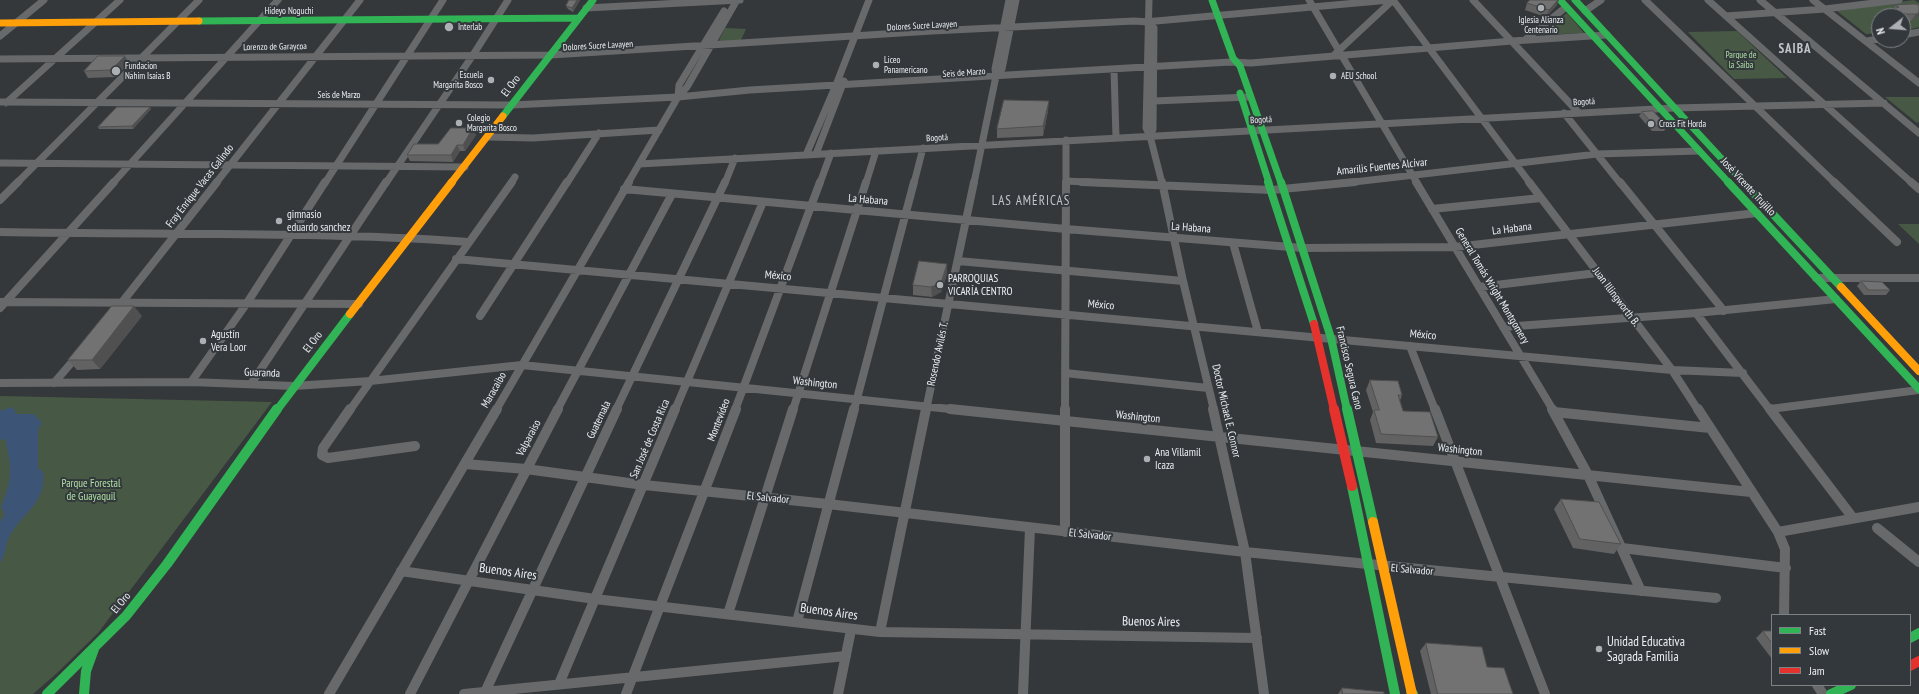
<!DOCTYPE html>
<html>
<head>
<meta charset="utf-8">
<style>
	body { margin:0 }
	#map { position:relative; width:1919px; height:694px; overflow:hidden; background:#35383a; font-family:"PT Sans Narrow",sans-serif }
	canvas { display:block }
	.legend { position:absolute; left:1771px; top:614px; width:140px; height:72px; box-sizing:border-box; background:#33383c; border:1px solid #7d8285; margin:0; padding:5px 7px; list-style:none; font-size:12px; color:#edf0f3 }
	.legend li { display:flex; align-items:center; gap:8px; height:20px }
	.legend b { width:20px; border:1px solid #7d8285 }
	.north { position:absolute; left:1871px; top:8px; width:40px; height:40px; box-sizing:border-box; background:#33383c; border:1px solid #7d8285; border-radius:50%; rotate:253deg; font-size:11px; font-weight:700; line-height:16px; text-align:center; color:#edf0f3 }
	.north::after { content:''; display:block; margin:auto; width:14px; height:18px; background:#adb0b2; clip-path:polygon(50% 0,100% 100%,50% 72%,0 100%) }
</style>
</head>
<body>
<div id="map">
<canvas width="1919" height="694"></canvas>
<ul class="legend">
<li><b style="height:5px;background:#30b455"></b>Fast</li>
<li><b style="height:5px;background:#ff9f0a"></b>Slow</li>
<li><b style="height:5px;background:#e5322d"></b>Jam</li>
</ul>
<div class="north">N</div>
</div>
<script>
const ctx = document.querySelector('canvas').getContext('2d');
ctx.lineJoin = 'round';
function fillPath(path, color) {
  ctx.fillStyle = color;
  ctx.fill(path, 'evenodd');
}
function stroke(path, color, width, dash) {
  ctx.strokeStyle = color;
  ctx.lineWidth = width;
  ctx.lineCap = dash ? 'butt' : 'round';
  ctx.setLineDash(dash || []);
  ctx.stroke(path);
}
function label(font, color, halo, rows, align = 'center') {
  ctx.font = font + ' "PT Sans Narrow",sans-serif';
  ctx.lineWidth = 4;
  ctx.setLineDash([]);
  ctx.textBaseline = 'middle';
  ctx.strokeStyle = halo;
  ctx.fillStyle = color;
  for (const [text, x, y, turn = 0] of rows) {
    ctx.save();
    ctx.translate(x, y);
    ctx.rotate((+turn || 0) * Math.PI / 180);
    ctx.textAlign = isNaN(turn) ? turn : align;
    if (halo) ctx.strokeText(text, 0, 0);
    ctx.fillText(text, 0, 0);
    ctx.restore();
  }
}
const green = new Path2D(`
	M1914 0 1919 3V27L1903 31V16H1879V33L1866 34 1837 11Z
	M1567 13 1584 33 1538 35Z
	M725 28 746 29 740 42H718Z
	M1737 31 1787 78 1734 79 1688 32Z
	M1885 97H1919V122L1917 123Z
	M1898 224H1919V244Z
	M0 396 272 402 98 633 57 673 33 694H0Z`);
const water = new Path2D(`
	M12 407 17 414H34L42 423 38 429V468L43 472C47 503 22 513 9 537 5 545 6 555 0 563V522L5 514 1 507C13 478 12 469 5 439L0 440V411Z`);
const streetFar2 = new Path2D(`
	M1149 0 1146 128 1150 136 1162 183
	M1309 0 1417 183
	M1393 0 1530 183
	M1473 0 1578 112
	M1645 0 1835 183
	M1708 0 1912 183
	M1760 0 1919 133
	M1813 0 1919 83
	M586 8 740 0
	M1585 11 1601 0
	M1726 16 1825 9 1899 0
	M1145 22 1390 0
	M1903 35 1919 32
	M0 36 44 0
	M1526 39 1566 7
	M1867 41 1879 39
	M1334 55 1393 0
	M0 59 551 55 932 31 1134 21 1149 22
	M1114 69 1116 138
	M996 76 1002 69 1016 0
	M678 97 679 85 724 11
	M1154 101 1249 97
	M0 102 512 105 678 97 750 90 1231 62 1251 63 1512 41 1607 35
	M6 103 120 0
	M1564 113 1620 183
	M1150 136 1153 129 1154 28
	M488 137 533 138 659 130
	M816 154 844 81
	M806 155 836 85 869 0
	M0 163 465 167
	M639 164 1674 108 1884 103
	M1066 181 1105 183
	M17 183 199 0
	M113 183 278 0
	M216 183 360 0
	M325 183 443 0
	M386 183 473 55 508 0
	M511 183 515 177
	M567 183 599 133
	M628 183 678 97 687 87 737 0
	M725 183 735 158
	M820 183 831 153
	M866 183 876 151
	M914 183 923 148
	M974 183 996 76 995 69 1009 0
	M1066 183V140
	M1345 183 1597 154 1699 151`);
const streetFar1 = new Path2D(`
	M1082 182 1272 190 1355 182
	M1162 182 1183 281 1214 410
	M1416 182 1553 410
	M1529 182 1672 370 1698 410
	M1620 182 1724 311
	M1834 182 1897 242
	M1911 182 1919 189
	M624 189 1066 229 1303 248 1455 247 1757 213
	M0 200 18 182
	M1432 209 1541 198
	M0 232C156 235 312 231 468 242
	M1233 243 1258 332
	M456 259 1672 370 1743 373
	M958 261 1183 281
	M1816 278H1919
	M1479 287 1597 273
	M1 302 359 304
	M0 308 114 182
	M1696 313 1770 410
	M112 315 217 182
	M480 316 567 182
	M1503 327 1696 313 1836 299
	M1410 346 1435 410
	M1065 373 1208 388
	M191 382 247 303 325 182
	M0 383 191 382 294 386 370 381 522 365 960 410
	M54 383 78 355
	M251 384 386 182
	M1770 409 1919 390
	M350 410 512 182
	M496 410 629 182
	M557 410 672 194
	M616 410 725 182
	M675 410 763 202
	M735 410 820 182
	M793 410 866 182
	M854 410 914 182
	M926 410 974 182
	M1065 410 1066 182`);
const street = new Path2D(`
	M350 409 323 448 322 455 328 458 415 446
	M950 409 1751 492
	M1213 409 1245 552 1264 694
	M1435 409 1545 694
	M1552 409 1588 475 1641 591
	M1698 409 1778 532 1785 549 1784 615
	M1770 409 1853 518
	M1554 412 1710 428
	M465 464 526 469 644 485 828 504 1245 552 1716 598
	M1877 528 1919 562
	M1065 532V409
	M1778 532 1919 507
	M1622 548 1786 568
	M401 571 595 599 880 632 1257 638
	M728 614 793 409
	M797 622 854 409
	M880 632 926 409
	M559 684 675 409
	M1817 685 1823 694
	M485 692 617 409
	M329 694 497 409
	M410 694 558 409
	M464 694 846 656
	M626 694 736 409
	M838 694 851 630
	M1023 694 1030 528`);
const fastFar2 = new Path2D(`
	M1212 0 1233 58 1240 66 1281 183
	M1560 0 1729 183
	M1575 0 1744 183
	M199 21 579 18
	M1240 93 1269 183
	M503 116 593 0`);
const fastFar1 = new Path2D(`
	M1268 182 1314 324
	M1281 182 1331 338 1347 410
	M1728 182 1919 389
	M1743 182 1841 287
	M277 410 350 314`);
const fast = new Path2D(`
	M1347 409 1373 522
	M1352 486 1395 694
	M1910 638 1919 633
	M1411 691 1413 694
	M47 694 126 616 167 564 277 409
	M84 694 86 671 94 649
	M1831 694 1851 685`);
const slowFar2 = new Path2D(`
	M0 23 199 21
	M451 183 503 116`);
const slowFar1 = new Path2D(`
	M1841 287 1919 371
	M350 314 452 182`);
const slow = new Path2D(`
	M1373 522 1412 694`);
const jamFar1 = new Path2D(`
	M1314 324 1334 410`);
const jam = new Path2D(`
	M1334 409 1352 486
	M1910 666 1919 661`);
const wall = new Path2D(`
	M580 0 573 12 568 9 566 6Z
	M1527 3 1557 5 1546 17 1525 10Z
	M1915 4 1919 17 1911 21H1903V16H1890L1889 15 1896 5Z
	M129 63 115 77 88 78 84 71Z
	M150 107 151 109 133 129H99L98 127Z
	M1048 111 1043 136 997 138V129Z
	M1642 112 1667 126 1664 131H1652L1639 116Z
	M476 135 465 151H460L453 162 410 161 407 155 438 144Z
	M947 274 941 292 932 297 913 295V285Z
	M1861 281 1890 290 1886 295H1864L1857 286Z
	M142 316 100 369 77 370 68 360Z
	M1370 380 1402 395 1400 401 1403 411 1438 437 1433 446 1376 443 1370 420 1373 412 1366 390Z
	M1561 499 1621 544 1614 554 1573 548 1554 509Z
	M1763 631H1772V659L1756 638Z
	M1426 643 1487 667 1513 694H1431L1420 651Z
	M1342 688 1384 694H1338Z`);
const shadedWall = new Path2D(`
	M577 0H580L573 12 572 8Z
	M1558 0H1559L1557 5 1546 17 1549 10Z
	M1919 13V17L1911 21 1916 14Z
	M125 56 129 63 115 77 111 70Z
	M1049 101 1048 111 1043 136V126Z
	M150 107 151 109 133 129 132 126Z
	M473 128 476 135 465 151 463 145Z
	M457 145 460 151 453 162 451 155Z
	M947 264V274L941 292 932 297 931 287Z
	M134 306 142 316 100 369 92 360Z`);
const building = new Path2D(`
	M569 0H577L572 8 566 6Z
	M1530 0H1558L1549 10 1527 3Z
	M1915 4 1919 5V13L1916 14H1906L1894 9 1899 7 1896 5Z
	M98 56H125L111 70 84 71Z
	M1004 100 1049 101 1043 126 997 129Z
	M117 107H150L132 126 98 127Z
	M1653 111 1667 126H1655L1642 112Z
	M451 128H473L463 145H457L451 155H407L414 144H438Z
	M919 261 947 264 941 283 931 287 913 285Z
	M1861 281 1882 282 1890 290H1869Z
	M112 306H134L92 360H68Z
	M1370 380 1398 381 1402 395H1398L1403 411 1430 412 1438 437 1381 434 1374 410H1379Z
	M1561 499 1599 502 1621 544 1580 539Z
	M1763 631H1772V643Z
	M1426 643 1482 647 1487 667 1504 668 1513 694H1438Z
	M1342 688 1384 692V694H1343Z`);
const markers = [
	[1541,8,4,"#adb0b2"],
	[449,27,5,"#adb0b2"],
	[876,65,4,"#adb0b2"],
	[116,71,5,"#adb0b2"],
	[1333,76,4,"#adb0b2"],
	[491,80,4,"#adb0b2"],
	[459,123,4,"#adb0b2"],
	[1651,124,4,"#adb0b2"],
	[279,221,4,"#adb0b2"],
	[940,285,4,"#adb0b2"],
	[203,341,4,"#adb0b2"],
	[1147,459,4,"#adb0b2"],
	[1599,649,4,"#adb0b2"]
];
const farStreetnames = [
	["Hideyo Noguchi",289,11],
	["Dolores Sucre Lavayen",922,26,-3],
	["Dolores Sucre Lavayen",598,46,-3],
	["Lorenzo de Garaycoa",275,47,-1],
	["Seis de Marzo",964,73,-4],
	["Seis de Marzo",339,95],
	["Bogotá",1584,102,-3],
	["Bogotá",1261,120,-3],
	["Bogotá",937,138,-3]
];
const farPoinames = [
	["Iglesia Alianza",1541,20,"center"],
	["Centenario",1541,30,"center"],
	["Interlab",458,27],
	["Liceo",884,60],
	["Panamericano",884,70],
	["Fundacion",125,66],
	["Nahim Isaias B",125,76],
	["Escuela",483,75,"right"],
	["Margarita Bosco",483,85,"right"],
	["AEU School",1341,76],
	["Colegio",467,118],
	["Margarita Bosco",467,128],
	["Cross Fit Horda",1659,124]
];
const farParknames = [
	["Parque de",1741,55],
	["la Saiba",1741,65]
];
const streetNames = [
	["El Oro",511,86,-53],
	["Amarilis Fuentes Alcívar",1382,167,-6],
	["Fray Enrique Vacas Galindo",200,186,-52],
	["José Vicente Trujillo",1748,187,47],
	["La Habana",868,200,5],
	["La Habana",1191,228,4],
	["La Habana",1512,229,-7],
	["México",778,276,5],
	["General Tomás Wright Montgomery",1492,286,59],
	["Juan Illingworth B.",1616,297,53],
	["México",1101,305,5],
	["México",1423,335,5],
	["El Oro",313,342,-52],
	["Rosendo Avilés T.",938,354,-78],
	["Francisco Segura Cano",1349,368,77],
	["Guaranda",262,373,2],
	["Washington",815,383,6],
	["Maracaibo",494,390,-60],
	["Doctor Michael E. Connor",1226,411,77],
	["Washington",1138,417,6],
	["Guatemala",599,420,-64],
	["Montevideo",719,420,-69],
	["Valparaiso",529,438,-62],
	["San José de Costa Rica",650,439,-67],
	["Washington",1460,450,6],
	["El Salvador",768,498,6],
	["El Salvador",1090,535,6],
	["El Salvador",1412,570,5],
	["El Oro",121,603,-50]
];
const poiNames = [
	["gimnasio",287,215],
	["eduardo sanchez",287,228],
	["PARROQUIAS",948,279],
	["VICARÍA CENTRO",948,292],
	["Agustín",211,335],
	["Vera Loor",211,348],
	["Ana Villamil",1155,453],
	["Icaza",1155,466]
];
const parkNames = [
	["Parque Forestal",91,484],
	["de Guayaquil",91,497]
];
const farDistrictnames = [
	["SAIBA",1795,49]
];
const quarterNames = [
	["LAS AMÉRICAS",1031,201]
];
const nearStreetnames = [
	["Buenos Aires",508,572,8],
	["Buenos Aires",829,612,8],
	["Buenos Aires",1151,622,1]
];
const nearPoinames = [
	["Unidad Educativa",1607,642],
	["Sagrada Familia",1607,657]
];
fillPath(green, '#475944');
fillPath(water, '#3c5476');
stroke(streetFar2, '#68696b', 7);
stroke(streetFar1, '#68696b', 8);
stroke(street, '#68696b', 10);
stroke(fastFar2, '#30b455', 7);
stroke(fastFar1, '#30b455', 8);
stroke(fast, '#30b455', 10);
stroke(slowFar2, '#ff9f0a', 7);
stroke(slowFar1, '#ff9f0a', 8);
stroke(slow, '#ff9f0a', 10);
stroke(jamFar1, '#e5322d', 8);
stroke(jam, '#e5322d', 10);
fillPath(wall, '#626263');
fillPath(shadedWall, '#505050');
fillPath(building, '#727273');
stroke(building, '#505050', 1);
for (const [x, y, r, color] of markers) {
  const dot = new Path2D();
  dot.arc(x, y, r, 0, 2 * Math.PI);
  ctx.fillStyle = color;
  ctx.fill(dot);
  stroke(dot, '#33383c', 1.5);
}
label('9px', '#edf0f3', '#33383c', farStreetnames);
label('9px', '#edf0f3', '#33383c', farPoinames, 'left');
label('9px', '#aee0a2', '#33383c', farParknames);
label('11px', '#edf0f3', '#33383c', streetNames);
label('11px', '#edf0f3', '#33383c', poiNames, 'left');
label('11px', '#aee0a2', '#33383c', parkNames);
ctx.letterSpacing = '1px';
label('bold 13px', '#c0c5ca', '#33383c', farDistrictnames);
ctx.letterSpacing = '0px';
ctx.letterSpacing = '1px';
label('13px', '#c0c5ca', '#33383c', quarterNames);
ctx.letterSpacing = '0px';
label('13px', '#edf0f3', '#33383c', nearStreetnames);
label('13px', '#edf0f3', '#33383c', nearPoinames, 'left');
</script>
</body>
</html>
